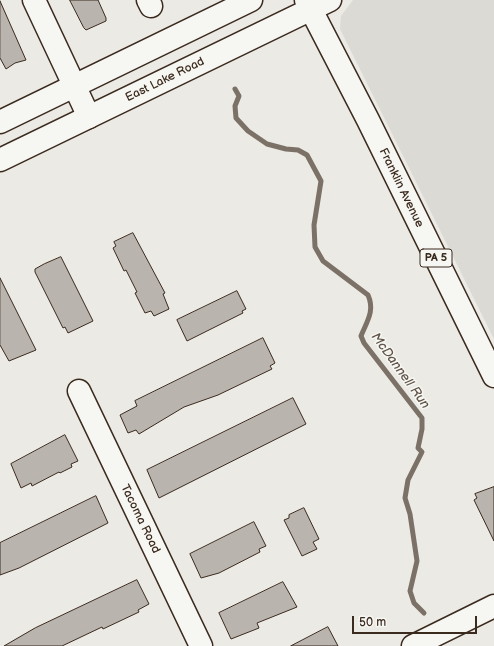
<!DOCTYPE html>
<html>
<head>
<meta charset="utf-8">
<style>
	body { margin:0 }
	#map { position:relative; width:494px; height:646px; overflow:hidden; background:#ebeae5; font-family:"Balsamiq Sans",sans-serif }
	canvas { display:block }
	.scale { position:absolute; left:352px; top:616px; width:125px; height:18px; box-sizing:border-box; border:2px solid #3b2a1e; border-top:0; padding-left:5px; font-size:12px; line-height:14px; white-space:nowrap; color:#3b2a1e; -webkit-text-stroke:3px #f6f6f2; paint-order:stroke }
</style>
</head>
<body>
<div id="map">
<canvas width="494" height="646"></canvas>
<div class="scale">50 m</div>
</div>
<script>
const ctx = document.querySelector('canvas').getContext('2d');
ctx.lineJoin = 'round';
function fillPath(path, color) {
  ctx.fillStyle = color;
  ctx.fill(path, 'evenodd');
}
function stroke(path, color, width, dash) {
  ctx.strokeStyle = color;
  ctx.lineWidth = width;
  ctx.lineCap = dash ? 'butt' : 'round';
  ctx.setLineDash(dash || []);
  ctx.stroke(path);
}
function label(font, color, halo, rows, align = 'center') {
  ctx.font = font + ' "Balsamiq Sans",sans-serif';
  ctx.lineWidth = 3;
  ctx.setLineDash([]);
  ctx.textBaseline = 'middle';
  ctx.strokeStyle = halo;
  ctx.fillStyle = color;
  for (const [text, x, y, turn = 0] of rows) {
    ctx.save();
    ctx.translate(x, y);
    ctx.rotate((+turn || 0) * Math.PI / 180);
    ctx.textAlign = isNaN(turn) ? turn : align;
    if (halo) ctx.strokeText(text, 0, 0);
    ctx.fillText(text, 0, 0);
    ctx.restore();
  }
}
const built = new Path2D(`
	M353 0H494V339L340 29 341 16Z`);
const stream = new Path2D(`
	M235 89 239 96 235 106 236 118 248 131 267 144 286 149 298 150 307 155 321 181 314 225 315 247 323 261 368 295C375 311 367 321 361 336L364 343 422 418V429L418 448 422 452 408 480 405 498 410 514 417 561 410 591 414 603 424 613`);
const building = new Path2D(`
	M70 0H98L106 18V21L86 30 84 28Z
	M0 1 26 60 15 63 6 69 0 58Z
	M133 233 165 293 163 294 169 309 154 316 151 311 145 313 135 293 137 292 126 270 124 271 113 248 116 246 114 242Z
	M61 257 93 321 68 333 65 327 63 328 35 272V269L44 264Z
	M0 278 36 350 9 361 0 345Z
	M237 291 246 309 242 311 243 313 187 341 177 320Z
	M263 338 275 363 270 366 272 369 218 395 184 407 139 434 136 430 128 433 120 415 137 406 135 401Z
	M293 398 306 424 159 498 147 470Z
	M65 435 78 461 71 464 72 467 60 473 59 472 32 486 31 483 21 488 11 464Z
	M494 487V541L474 500 477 498 475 494Z
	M96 496 108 523 19 568 0 575V543Z
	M304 508 319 539 313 542 317 549 302 556 284 520 289 518V515Z
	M254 522 266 546 259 549 260 552 219 573 201 578 190 554Z
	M137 580 149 604 138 610 139 612 103 629 102 627 62 646H4L35 628Z
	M283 582 297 607 257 623 259 628 231 639 219 613Z
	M328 627 338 646H291Z`);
const minor = new Path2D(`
	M34 0 89 117
	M148 0 151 6
	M79 391 201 646
	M413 646 494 606`);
const major = new Path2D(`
	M306 0 368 120 494 376
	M0 122 251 0
	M0 160 330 0`);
const shields = [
	[436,258,32]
];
const shieldNames = [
	["PA 5",436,258]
];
const streetNames = [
	["East Lake Road",165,80,-26],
	["Franklin Avenue",401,188,64],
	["Tacoma Road",140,519,64]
];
const waterNames = [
	["McDannell Run",400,371,54]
];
fillPath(built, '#dcdad4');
stroke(stream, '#7c7167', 5);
fillPath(building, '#bab4ae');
stroke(building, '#3b2a1e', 1);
stroke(minor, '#3b2a1e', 25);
stroke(major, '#3b2a1e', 25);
stroke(minor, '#f6f6f2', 22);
stroke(major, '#f6f6f2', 22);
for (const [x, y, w] of shields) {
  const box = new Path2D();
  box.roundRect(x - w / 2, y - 9, w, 18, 3);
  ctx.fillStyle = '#f6f6f2';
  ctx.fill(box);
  stroke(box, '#3b2a1e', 1);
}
label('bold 11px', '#3b2a1e', null, shieldNames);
label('12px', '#3b2a1e', '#f6f6f2', streetNames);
label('italic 13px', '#615449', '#f6f6f2', waterNames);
</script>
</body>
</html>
